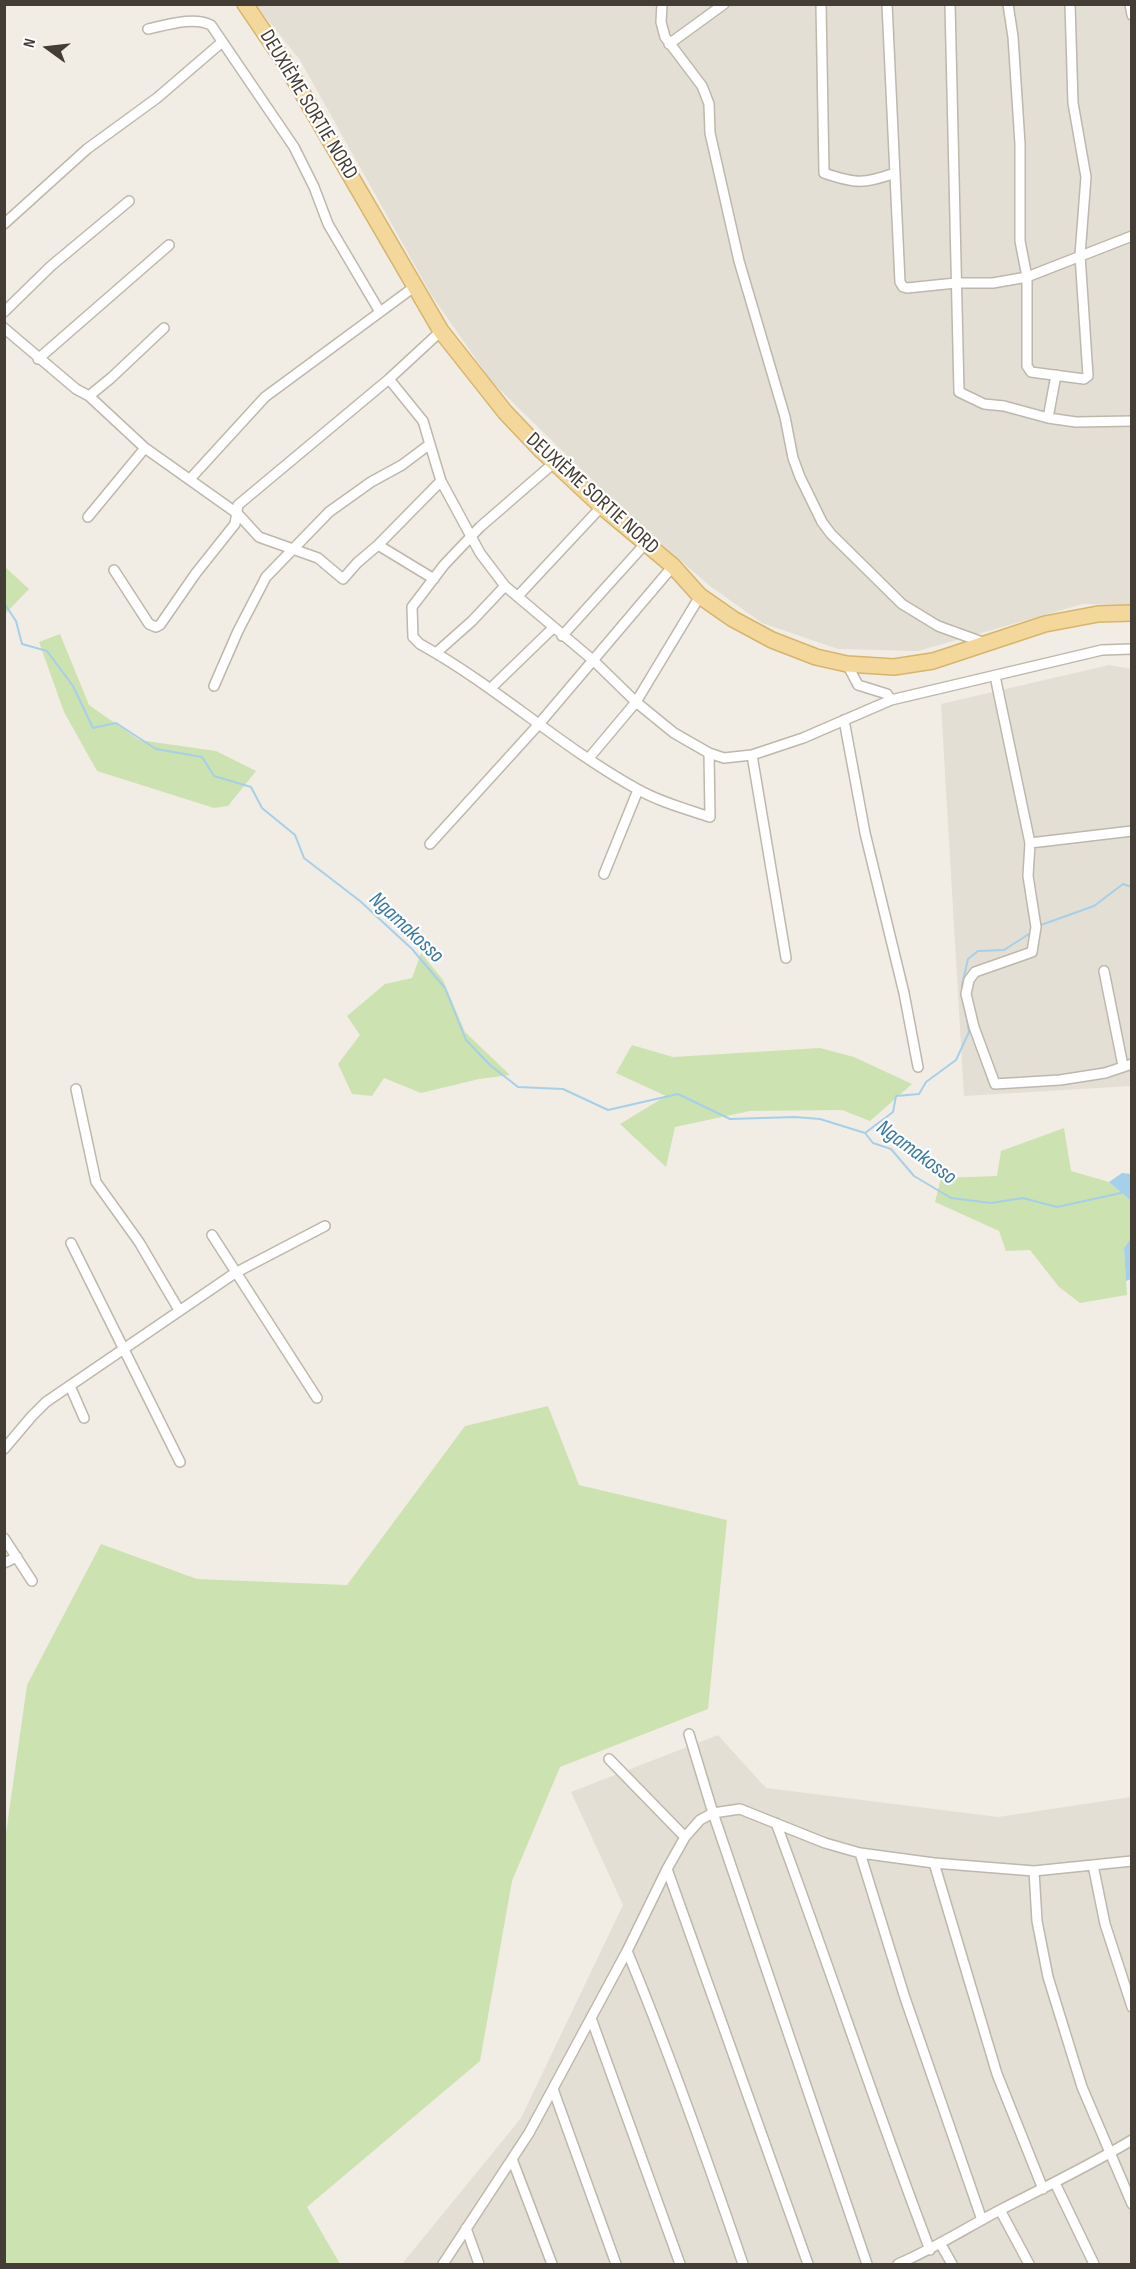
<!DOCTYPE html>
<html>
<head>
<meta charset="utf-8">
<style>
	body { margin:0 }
	#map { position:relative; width:1136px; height:2269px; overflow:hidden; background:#f1ede5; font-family:"Sofia Sans Condensed",sans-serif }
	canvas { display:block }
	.frame { position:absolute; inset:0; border:6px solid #433d35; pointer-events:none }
	.north { position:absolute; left:18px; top:18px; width:60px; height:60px; -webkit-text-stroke:4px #fff; paint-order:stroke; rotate:285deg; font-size:16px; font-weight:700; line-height:24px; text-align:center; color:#433d35 }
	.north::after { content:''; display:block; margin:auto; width:21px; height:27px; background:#433d35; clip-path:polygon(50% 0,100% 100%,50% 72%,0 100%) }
</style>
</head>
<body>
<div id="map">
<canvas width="1136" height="2269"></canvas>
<div class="frame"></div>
<div class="north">N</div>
</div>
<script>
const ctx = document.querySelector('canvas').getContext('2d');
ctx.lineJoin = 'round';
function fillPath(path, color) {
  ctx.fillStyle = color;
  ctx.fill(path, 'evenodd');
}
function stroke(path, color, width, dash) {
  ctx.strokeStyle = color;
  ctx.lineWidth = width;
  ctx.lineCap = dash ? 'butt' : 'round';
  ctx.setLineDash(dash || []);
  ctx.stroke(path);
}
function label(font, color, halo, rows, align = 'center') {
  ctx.font = font + ' "Sofia Sans Condensed",sans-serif';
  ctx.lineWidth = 4.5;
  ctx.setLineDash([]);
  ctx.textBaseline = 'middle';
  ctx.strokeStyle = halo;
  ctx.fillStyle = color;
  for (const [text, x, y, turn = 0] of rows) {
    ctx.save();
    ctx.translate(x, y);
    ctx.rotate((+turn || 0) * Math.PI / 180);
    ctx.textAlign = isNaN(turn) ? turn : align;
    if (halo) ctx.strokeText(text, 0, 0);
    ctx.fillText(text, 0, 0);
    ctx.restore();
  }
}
const residential = new Path2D(`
	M256 5H1131V605L1083 604 918 651 838 649 762 623 710 586 629 516 492 382 432 296 300 60Z
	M1109 665 1131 669V1086L964 1096 941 704Z
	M718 1735 766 1788 998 1817 1131 1797V2264H402L521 2118 623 1905 571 1792Z`);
const green = new Path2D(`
	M5 567 29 589 5 614Z
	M60 634 89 705 139 740 216 751 256 771 228 806 214 808 97 771 64 712 39 642Z
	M421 953 443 980 465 1032 510 1075 479 1079 421 1093 384 1078 372 1096 352 1094 338 1064 360 1035 347 1016 385 984 412 978Z
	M632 1045 673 1057 820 1048 854 1057 912 1084 870 1121 842 1110 750 1111 675 1127 666 1167 620 1124 666 1096 616 1073Z
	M1064 1128 1071 1171 1109 1182 1131 1201V1238L1124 1248 1127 1295 1080 1303 1059 1287 1030 1250 1006 1251 999 1231 935 1202 941 1178 997 1176 1001 1151Z
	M548 1406 579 1485 727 1520 708 1709 560 1767 512 1881 480 2061 307 2207 340 2264H5V1840L27 1685 101 1544 197 1579 347 1585 465 1426Z`);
const water = new Path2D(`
	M1122 1173 1131 1174V1201L1109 1182Z
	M1131 1238V1279L1126 1281 1124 1248Z`);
const stream = new Path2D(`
	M4 603 16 621 22 644 47 651 73 686 93 728 116 723 156 749 202 757 214 776 251 787 262 808 295 835 304 858 360 901 412 949 445 988 466 1040 490 1065 518 1087 563 1089 608 1110 678 1094 730 1119 795 1117 820 1119 865 1133 873 1143 891 1149 914 1176 951 1198 991 1203 1023 1198 1057 1207 1121 1193
	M1038 926 1094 906 1123 884 1132 887
	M963 991 962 985 968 959 978 951 1004 950 1032 932
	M865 1133 893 1112 896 1096 919 1094 926 1082 956 1060 969 1032 966 1012`);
const street = new Path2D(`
	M662 4 661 22 665 37 702 86 706 96 709 104 710 133 739 261 785 417 793 458 800 477 822 522 831 534 902 604 938 626 985 643
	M821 4 824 173C856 184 864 184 895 173
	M887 4 900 282 903 287 907 288 956 283H993L1027 277 1132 236
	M950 4 959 392 984 404 1004 406 1048 418 1076 422 1132 421
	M1008 4 1013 37 1020 144V241L1027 277V366L1031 372 1084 379 1088 376 1080 255 1086 177 1073 103 1070 4
	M1130 4 1132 15
	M148 29C167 25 193 16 211 25L294 147 314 187 328 224 380 312
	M669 44 724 4
	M4 224 87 149 157 98 221 43
	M4 312 51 266 129 201
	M4 328 76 389 89 396 145 448 238 514 259 537 318 558 343 579 357 563 378 545 441 481
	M38 359 169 245
	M389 379 423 421 441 481 480 553 505 586 594 661 636 702 674 733 709 753 724 758 752 755 803 738 891 700 1102 650 1132 649
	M89 396 111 378 164 328
	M1048 418 1056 375
	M555 462 480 527 444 565 412 607 413 637 420 644C496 686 561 747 637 789 660 802 686 809 710 817L709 753
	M190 479 265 397 414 287
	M88 517 145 448
	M378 545 434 579
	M114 570 149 624 156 627 160 625 196 573 235 524 238 505 389 379 441 331
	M518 596 603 505
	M562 636 645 544
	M436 653 472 621 505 586
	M847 664 858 685 887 694 891 700
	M995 676 1030 843
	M214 686 238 631 266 577 329 512 371 482 402 465 430 444
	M491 688 553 628
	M844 720 865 833 904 993 918 1067
	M752 755 786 958
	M589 758 636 702 700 596
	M1132 831 1030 843 1028 876 1036 927 1032 952 975 972 969 980 966 994 974 1027 995 1084 1060 1080 1105 1073 1132 1064
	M430 844 539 724 673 566
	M604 874 638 790
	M1104 971 1123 1066
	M76 1089 96 1182 139 1242 179 1310
	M212 1235 317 1398
	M71 1243 180 1462
	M70 1386 84 1418
	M4 1449 32 1416 46 1402 235 1273 325 1226
	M4 1538 32 1581
	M4 1563 17 1557
	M689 1734 713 1813 867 2264
	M609 1759 685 1837
	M776 1823C829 1965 876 2109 930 2250
	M860 1853 905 1998 982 2220
	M934 1863 997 2074 1043 2189
	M1093 1865 1105 1924 1132 2007
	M667 1869 808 2264
	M1034 1871 1037 1921 1048 1977 1082 2087 1132 2204
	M627 1951C670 2054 707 2159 743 2264
	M591 2018 680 2264
	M553 2089 616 2264
	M512 2159 552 2264
	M1055 2183 1094 2264
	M1000 2210 1029 2264
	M466 2228 479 2264
	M940 2243 952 2264
	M443 2264 529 2133 627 1951 667 1869 685 1837 700 1820 713 1813 740 1809 825 1843 860 1853 934 1863 1034 1871 1132 1861
	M898 2264C933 2249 966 2228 1000 2210 1045 2187 1089 2166 1132 2140`);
const primary = new Path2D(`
	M245 4 283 60 441 331 505 412 542 451 600 505 673 566 700 596 733 619 772 640 816 657 847 664 894 667 933 661 1045 624 1098 614 1132 613`);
const streetNames = [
	["DEUXIÈME SORTIE NORD",308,105,59],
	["DEUXIÈME SORTIE NORD",592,494,42]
];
const waterNames = [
	["Ngamakosso",406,928,43],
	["Ngamakosso",916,1153,36]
];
fillPath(residential, '#e4dfd4');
fillPath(green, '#cde2b1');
fillPath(water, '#a6cfe9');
stroke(stream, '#a6cfe9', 2);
stroke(street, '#beb7ac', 12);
stroke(primary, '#d7b46c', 18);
stroke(street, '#fff', 9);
stroke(primary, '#f4d89b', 15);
label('21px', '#433d35', '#fff', streetNames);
label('italic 22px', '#397aa4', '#fff', waterNames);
</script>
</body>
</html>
